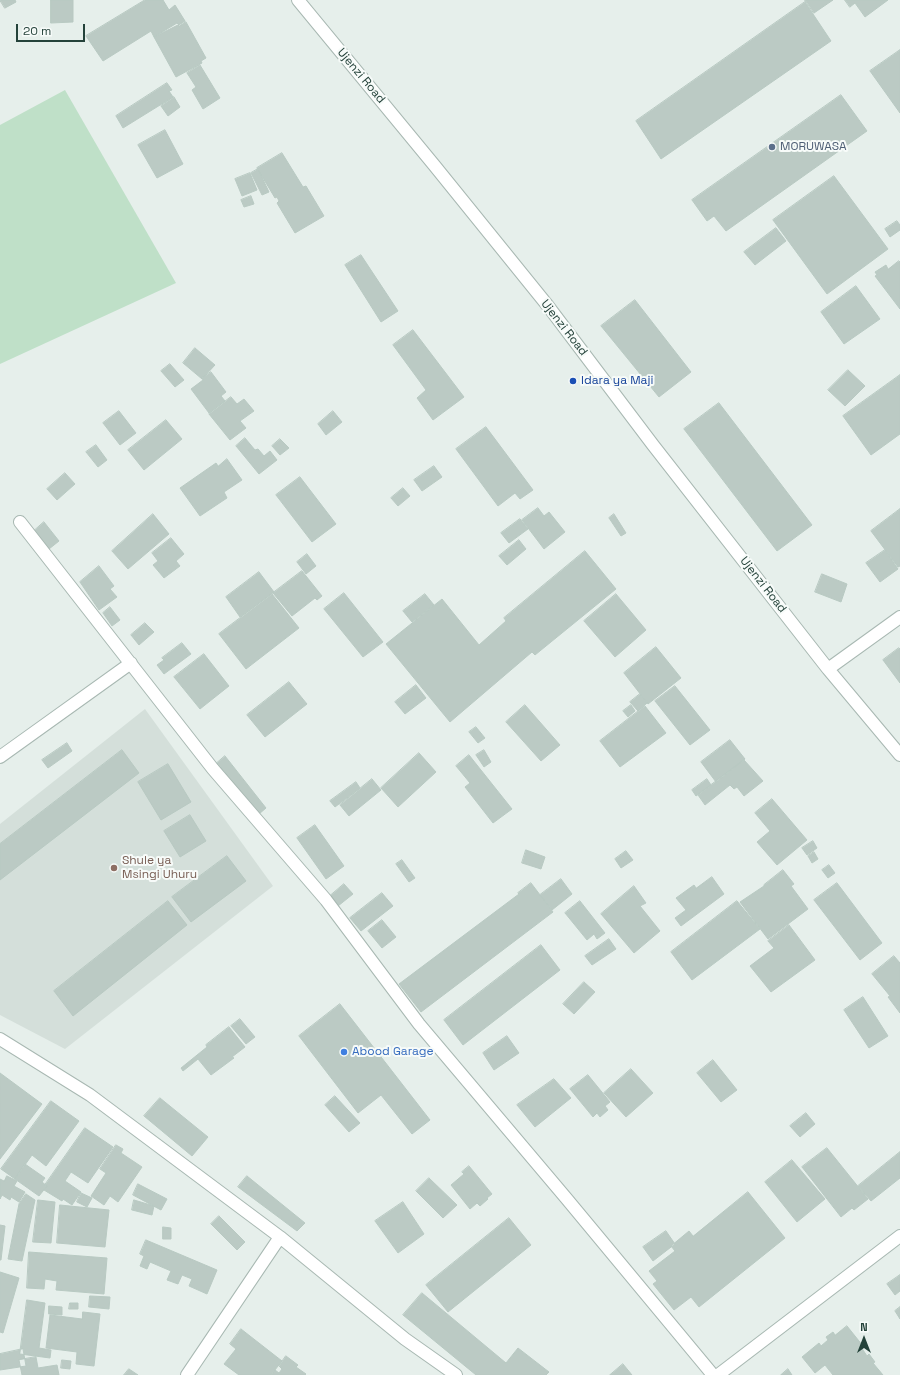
<!DOCTYPE html>
<html>
<head>
<meta charset="utf-8">
<style>
	body { margin:0 }
	#map { position:relative; width:900px; height:1375px; overflow:hidden; background:#e6efeb; font-family:"Space Grotesk",sans-serif }
	canvas { display:block }
	.north { position:absolute; left:844px; top:1319px; width:40px; height:40px; -webkit-text-stroke:3px #f7fbf9; paint-order:stroke; rotate:0deg; font-size:11px; font-weight:700; line-height:16px; text-align:center; color:#24423a }
	.north::after { content:''; display:block; margin:auto; width:14px; height:18px; background:#24423a; clip-path:polygon(50% 0,100% 100%,50% 72%,0 100%) }
	.scale { position:absolute; left:16px; top:24px; width:69px; height:18px; box-sizing:border-box; border:2px solid #24423a; border-top:0; padding-left:5px; font-size:12px; line-height:14px; white-space:nowrap; color:#24423a; -webkit-text-stroke:3px #f7fbf9; paint-order:stroke }
</style>
</head>
<body>
<div id="map">
<canvas width="900" height="1375"></canvas>
<div class="north">N</div>
<div class="scale">20 m</div>
</div>
<script>
const ctx = document.querySelector('canvas').getContext('2d');
ctx.lineJoin = 'round';
function fillPath(path, color) {
  ctx.fillStyle = color;
  ctx.fill(path, 'evenodd');
}
function stroke(path, color, width, dash) {
  ctx.strokeStyle = color;
  ctx.lineWidth = width;
  ctx.lineCap = dash ? 'butt' : 'round';
  ctx.setLineDash(dash || []);
  ctx.stroke(path);
}
function label(font, color, halo, rows, align = 'center') {
  ctx.font = font + ' "Space Grotesk",sans-serif';
  ctx.lineWidth = 4;
  ctx.setLineDash([]);
  ctx.textBaseline = 'middle';
  ctx.strokeStyle = halo;
  ctx.fillStyle = color;
  for (const [text, x, y, turn = 0] of rows) {
    ctx.save();
    ctx.translate(x, y);
    ctx.rotate((+turn || 0) * Math.PI / 180);
    ctx.textAlign = isNaN(turn) ? turn : align;
    if (halo) ctx.strokeText(text, 0, 0);
    ctx.fillText(text, 0, 0);
    ctx.restore();
  }
}
const built = new Path2D(`
	M145 709 273 886 65 1049 0 1015V824Z`);
const green = new Path2D(`
	M65 90 176 283 0 364V125Z`);
const building = new Path2D(`
	M0 0H15L16 2 5 8Z
	M51 0H73V22L51 23Z
	M145 0H163L169 10 175 5 185 21 179 25 177 23 154 37 151 31 103 61 86 36Z
	M805 0H833L814 13Z
	M845 0H888L865 17 855 3 850 7Z
	M805 2 831 41 661 159 636 121Z
	M186 22 206 58 201 61 202 63 176 77 154 37 178 25 179 26Z
	M900 50V113L870 71Z
	M200 65 220 98 203 109 192 90 196 87 187 73Z
	M167 83 172 90 169 91 173 97 123 128 116 116Z
	M841 95 867 131 726 231 714 216 707 221 692 200Z
	M174 97 180 107 168 116 161 106Z
	M165 130 183 164 157 178 138 145Z
	M282 153 303 187 306 186 324 216 295 233 277 203 279 201 277 197 275 198 257 168Z
	M258 169 269 192 262 195 251 173Z
	M250 173 257 190 242 196 235 179Z
	M834 176 888 249 827 294 773 220Z
	M251 196 254 204 244 207 241 200Z
	M897 221 900 225V230L890 237 885 229Z
	M776 228 786 241 755 265 744 252Z
	M361 255 398 311 381 322 345 265Z
	M899 261 900 262V309L875 276 877 275 875 272 886 265 888 269Z
	M856 286 880 319 844 344 821 312Z
	M635 300 691 372 659 397 601 326Z
	M413 330 464 397 433 420 417 398 426 390 393 345Z
	M195 348 215 365 202 379 183 363Z
	M170 364 184 380 175 387 161 371Z
	M848 370 865 386 845 406 828 390Z
	M211 372 226 392 221 396 225 401 209 413 191 389 203 380 202 378Z
	M900 375V434L871 455 843 416Z
	M231 397 237 404 244 399 254 411 240 421 246 428 230 440 209 414Z
	M719 403 812 525 777 551 684 429Z
	M119 411 136 433 120 445 103 423Z
	M333 411 342 422 326 435 318 424Z
	M166 420 182 439 144 470 128 450Z
	M486 427 533 490 520 499 515 493 498 506 456 449Z
	M245 438 255 450 258 449 264 456 270 451 277 460 259 474 236 446Z
	M280 439 289 448 280 455 272 446Z
	M96 445 107 460 98 467 86 452Z
	M227 459 242 480 224 492 227 498 200 516 180 488 216 463 218 466Z
	M434 466 442 477 422 491 414 480Z
	M65 473 75 484 57 500 47 489Z
	M300 477 336 524 312 542 276 495Z
	M403 488 410 496 398 506 391 498Z
	M538 508 544 516 549 512 565 532 544 549 522 520Z
	M900 509V566L898 567 871 531Z
	M153 514 169 534 128 569 112 551Z
	M614 514 626 533 621 536 609 518Z
	M520 519 528 529 509 543 501 533Z
	M44 522 59 541 49 549 34 531Z
	M171 538 184 554 176 561 180 566 164 578 153 565 158 561 152 553Z
	M519 540 526 549 507 565 499 556Z
	M885 550 898 569 880 582 866 563Z
	M585 551 616 589 535 655 532 652 450 722 386 644 442 599 479 645 506 621 504 618Z
	M307 554 316 566 306 574 297 562Z
	M99 566 114 586 110 589 117 597 99 610 80 582Z
	M302 571 322 596 317 600 315 598 292 616 273 593Z
	M259 572 274 592 240 617 226 597Z
	M822 574 847 584 841 602 815 592Z
	M344 593 383 642 363 657 324 609Z
	M272 594 299 628 246 669 219 634Z
	M425 594 434 605 412 622 403 611Z
	M616 594 646 630 615 657 584 621Z
	M110 607 120 620 112 626 103 613Z
	M145 623 154 632 139 645 131 635Z
	M182 643 191 654 164 674 157 665 164 660 162 658Z
	M656 647 681 678 648 704 624 673Z
	M899 648 900 649V683L883 660Z
	M204 654 229 686 200 709 174 677Z
	M289 682 307 704 265 737 247 715Z
	M416 685 426 698 405 714 395 702Z
	M675 686 710 730 690 745 655 701Z
	M640 694 647 703 638 711 630 702Z
	M525 705 560 745 541 761 506 722Z
	M631 705 635 711 628 717 623 711Z
	M645 706 666 733 620 767 600 741Z
	M476 727 485 738 478 743 469 732Z
	M730 740 745 759 716 782 701 762Z
	M67 743 72 751 48 768 42 760Z
	M122 750 139 773 0 880V844Z
	M484 750 491 762 484 767 476 755Z
	M419 753 436 772 398 807 381 788Z
	M469 755 512 809 493 823 465 787 470 783 456 766Z
	M225 756 266 808 259 814 217 763Z
	M744 760 763 781 744 796 737 787 734 789 730 785 705 805 698 795Z
	M168 764 191 802 161 820 138 782Z
	M372 779 381 790 349 816 340 805Z
	M707 779 711 785 696 796 692 790Z
	M356 782 360 788 335 807 330 801Z
	M772 799 807 840 777 865 757 842 770 831 755 813Z
	M190 815 206 841 180 857 164 831Z
	M315 825 344 866 326 879 297 838Z
	M813 841 817 848 807 855 802 848Z
	M526 850 545 857 541 869 522 863Z
	M626 851 633 860 621 868 615 859Z
	M814 852 818 859 812 863 808 856Z
	M227 856 246 881 191 922 172 897Z
	M402 860 415 878 409 882 396 864Z
	M829 865 835 873 828 878 822 870Z
	M783 870 794 884 791 886 808 909 768 939 740 902 764 886V885Z
	M712 877 724 894 681 926 675 918 686 910 676 898 694 885 696 888Z
	M561 879 572 894 552 910 540 895Z
	M531 883 553 912 421 1012 399 984 519 894 518 893Z
	M837 883 882 943 860 960 814 900Z
	M344 884 353 894 338 906 330 896Z
	M634 886 646 903 640 906 660 931 634 953 601 914Z
	M382 893 393 906 361 931 350 918Z
	M168 901 187 925 73 1016 54 991Z
	M580 901 605 933 597 939 594 934 587 940 565 913Z
	M737 901 760 929 692 980 671 952Z
	M382 920 396 937 382 948 368 931Z
	M789 925 815 960 771 992 750 966 774 948 768 941Z
	M609 939 616 949 592 965 585 956Z
	M541 945 560 970 463 1045 444 1020Z
	M894 956 900 963V1013L888 997 890 996 872 974Z
	M584 982 595 992 574 1014 563 1004Z
	M863 997 888 1036 869 1048 844 1010Z
	M340 1004 430 1120 412 1134 381 1095 358 1113 299 1036Z
	M240 1019 255 1037 246 1044 231 1026Z
	M229 1027 245 1047 232 1057 234 1058 211 1075 198 1059 183 1071 181 1068 207 1047 206 1045Z
	M507 1036 519 1053 494 1070 483 1053Z
	M713 1060 737 1090 721 1102 697 1073Z
	M631 1069 653 1093 626 1117 604 1093Z
	M0 1073 42 1104 0 1159Z
	M588 1075 610 1102 605 1106 608 1110 600 1117 597 1113 593 1117 570 1089Z
	M554 1079 571 1098 535 1127 517 1105Z
	M335 1096 360 1123 349 1132 325 1105Z
	M160 1098 208 1137 192 1156 144 1116Z
	M51 1101 79 1121 46 1166 32 1155 15 1179 1 1169Z
	M806 1113 815 1124 800 1137 790 1126Z
	M85 1128 113 1147 88 1183 71 1172 65 1181 81 1192 72 1205 63 1199 62 1201 44 1190 47 1186 45 1185Z
	M116 1145 123 1149 121 1153 142 1167 118 1202 110 1196 104 1205 91 1196 106 1173 100 1169Z
	M827 1148 868 1199 854 1210 852 1208 841 1217 802 1167Z
	M900 1152V1178L871 1201 858 1186Z
	M792 1160 825 1199 797 1222 765 1182Z
	M25 1164 45 1178 42 1182 47 1186 39 1196 15 1179Z
	M469 1166 492 1194 487 1198 488 1199 480 1206 477 1203 470 1209 451 1185 464 1174 462 1172Z
	M7 1176 17 1181 14 1186 25 1192 19 1202 11 1197 10 1200 2 1195 0 1199V1179L4 1181Z
	M247 1176 305 1223 297 1231 238 1187Z
	M429 1178 457 1205 443 1218 416 1191Z
	M138 1184 167 1199 161 1210 133 1195Z
	M748 1192 785 1238 699 1307 691 1297 674 1310 653 1284 657 1281 649 1271 675 1251 671 1246 689 1231 693 1236Z
	M81 1193 92 1198 87 1207 77 1202Z
	M26 1194 35 1200 22 1261 8 1259 19 1204Z
	M38 1200 55 1202 51 1243 33 1242Z
	M134 1200 154 1206 152 1215 132 1210Z
	M403 1202 424 1234 398 1253 375 1221Z
	M60 1205 109 1210 105 1247 57 1243Z
	M219 1216 245 1242 237 1250 211 1224Z
	M509 1218 531 1245 448 1312 426 1285Z
	M0 1225 5 1226 1 1260H0Z
	M163 1227 171 1228V1239H163Z
	M666 1231 675 1244 653 1261 643 1247Z
	M146 1240 217 1270 207 1294 189 1286 192 1279 182 1275 178 1284 167 1280 171 1271 150 1262 147 1269 140 1266 144 1256 140 1254Z
	M29 1252 107 1258 104 1294 56 1290 57 1281 45 1279 44 1289 27 1288Z
	M0 1272 19 1278 3 1333 0 1332Z
	M900 1275V1291L895 1295 887 1284Z
	M422 1293 506 1363 518 1348 549 1372 546 1375H476L403 1315Z
	M90 1296 110 1297 109 1309 89 1307Z
	M27 1300 45 1303 39 1348 51 1350 50 1358 20 1354Z
	M70 1303H78V1309H69Z
	M49 1306 62 1307V1315L49 1314Z
	M900 1307V1319L895 1311Z
	M83 1312 100 1314 94 1366 76 1364 77 1352 46 1348 50 1315 82 1319Z
	M847 1326 863 1346 861 1347 867 1356 869 1354 875 1362 873 1363 883 1375H833L825 1365 815 1373 802 1357 819 1343 821 1346 828 1340 826 1337 833 1332 835 1335Z
	M241 1329 282 1361 271 1375H239L224 1364 236 1349 230 1344Z
	M23 1349 26 1366 0 1370V1354Z
	M286 1356 298 1365 296 1367 306 1374 305 1375H272L275 1370 279 1373 282 1369 279 1366Z
	M36 1357 38 1368 57 1365 59 1375H22L19 1360Z
	M62 1360 71 1361 70 1369 61 1368Z
	M623 1364 632 1375H610Z
	M129 1369 138 1375H124Z
	M788 1369 792 1375H781Z`);
const minor = new Path2D(`
	M298 0 434 165 548 306 653 445 828 669 900 755
	M20 522 213 769 326 900 419 1024 566 1198 713 1375
	M828 669 900 617
	M0 757 131 663
	M0 1039 90 1095 280 1237 405 1339 456 1375
	M187 1375 280 1237
	M718 1375 900 1236`);
const markers = [
	[772,147,4,"#5c6f8a"],
	[573,381,4,"#1a4fb4"],
	[114,868,4,"#8d6e63"],
	[344,1052,4,"#3f7fe0"]
];
const streetNames = [
	["Ujenzi Road",361,76,50],
	["Ujenzi Road",564,328,52],
	["Ujenzi Road",763,585,52]
];
const serviceNames = [
	["MORUWASA",780,147]
];
const transitNames = [
	["Idara ya Maji",581,381]
];
const educationNames = [
	["Shule ya",122,861],
	["Msingi Uhuru",122,875]
];
const shopNames = [
	["Abood Garage",352,1052]
];
fillPath(built, '#d4dfda');
fillPath(green, '#bfe0c8');
fillPath(building, '#bbcac4');
stroke(building, '#b8c9c2', 1);
stroke(minor, '#a8b8b2', 14);
stroke(minor, '#fff', 12);
for (const [x, y, r, color] of markers) {
  const dot = new Path2D();
  dot.arc(x, y, r, 0, 2 * Math.PI);
  ctx.fillStyle = color;
  ctx.fill(dot);
  stroke(dot, '#f7fbf9', 1.5);
}
label('12px', '#24423a', '#f7fbf9', streetNames);
label('12px', '#4e5e75', '#f7fbf9', serviceNames, 'left');
label('12px', '#164399', '#f7fbf9', transitNames, 'left');
label('12px', '#785e54', '#f7fbf9', educationNames, 'left');
label('12px', '#366cbe', '#f7fbf9', shopNames, 'left');
</script>
</body>
</html>
